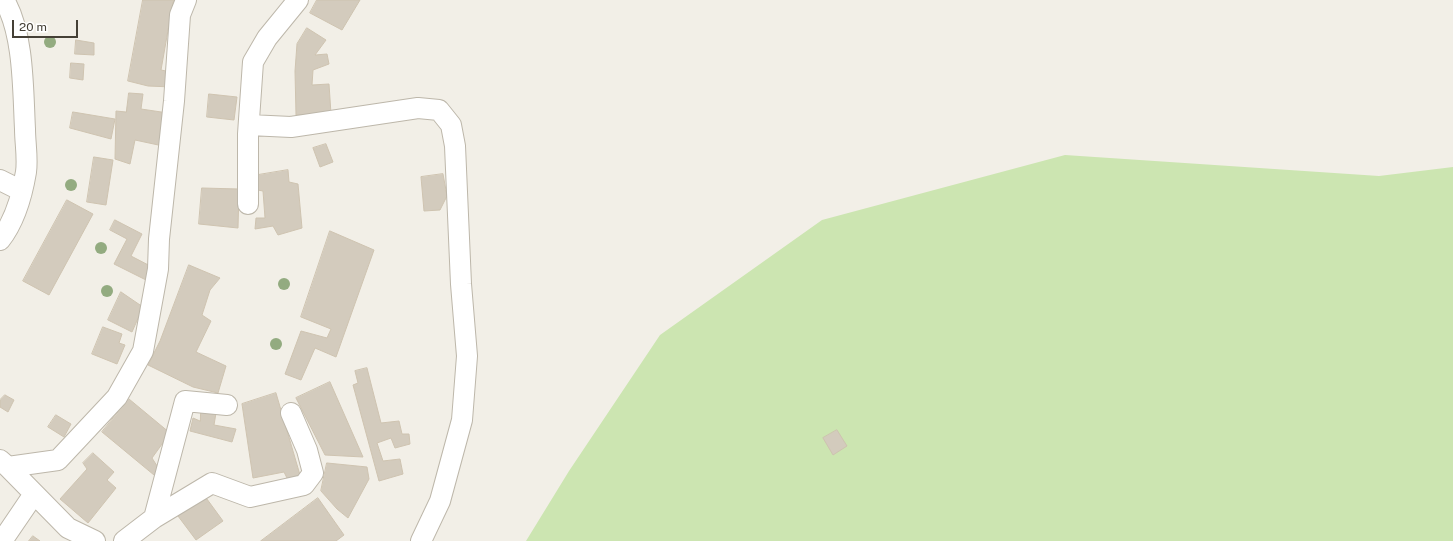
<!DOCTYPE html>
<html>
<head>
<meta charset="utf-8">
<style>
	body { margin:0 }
	#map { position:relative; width:1453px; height:541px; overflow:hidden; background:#f2efe7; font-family:"Public Sans",sans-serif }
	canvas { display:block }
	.scale { position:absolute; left:12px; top:20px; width:66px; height:18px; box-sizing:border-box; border:2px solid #454036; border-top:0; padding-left:5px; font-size:12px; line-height:14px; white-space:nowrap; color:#454036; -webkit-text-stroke:3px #fff; paint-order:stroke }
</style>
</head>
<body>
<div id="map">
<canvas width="1453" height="541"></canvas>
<div class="scale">20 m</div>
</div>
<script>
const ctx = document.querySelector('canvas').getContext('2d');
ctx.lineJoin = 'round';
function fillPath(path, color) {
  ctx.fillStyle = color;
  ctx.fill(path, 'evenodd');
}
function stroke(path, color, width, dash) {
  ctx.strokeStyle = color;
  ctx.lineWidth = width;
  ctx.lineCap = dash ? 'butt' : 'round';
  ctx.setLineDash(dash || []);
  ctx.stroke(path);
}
const green = new Path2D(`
	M1065 155 1379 176 1453 167V541H526L569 471 660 335 822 220Z`);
const building = new Path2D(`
	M143 0H180L173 2 161 70 171 72 172 87 148 86 128 81Z
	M317 0H360L342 30 310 13Z
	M307 28 326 40 315 55 327 54 329 64 313 70 312 85 329 84 331 114 296 115 295 71 297 44Z
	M76 40 94 43V55L75 54Z
	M71 63 84 64 83 80 70 78Z
	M129 93 143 94 141 109 168 113 163 146 135 140 130 164 115 159 116 111 126 112Z
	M209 94 237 97 234 120 207 117Z
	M73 112 115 119 111 139 70 128Z
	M326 144 333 162 320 167 313 148Z
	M94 157 113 160 106 205 87 202Z
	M288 170 289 182 298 184 302 228 278 235 273 226 255 229 256 218H265L263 191 252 189V176Z
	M443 174 447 196 440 210 424 211 421 177Z
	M202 188 239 189 238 228 199 224Z
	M67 200 93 214 49 295 23 281Z
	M115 220 142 234 131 256 156 269 150 282 114 264 127 239 110 230Z
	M330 231 374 250 336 357 315 348 301 380 285 374 301 331 327 338 331 329 301 317Z
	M189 265 220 278 210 290 202 315 211 321 196 352 226 366 218 393 193 387 148 365 160 341Z
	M121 292 143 307 132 332 108 320Z
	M103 327 122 334 119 343 125 345 117 364 92 354Z
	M367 368 381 423 399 421 402 434H409L410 444 395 448 391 438 377 443 383 461 400 459 403 474 379 481 353 385 358 383 355 371Z
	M330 382 363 457 325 455 296 398Z
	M276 393 300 475 288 480 284 472 253 478 242 404Z
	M5 395 14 400 8 412 0 407V400Z
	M129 399 170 433 152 458 159 469 154 475 102 432Z
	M201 412 216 413 214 425 236 429 232 442 190 431 193 418 200 421Z
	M56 415 71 424 64 437 48 427Z
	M837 430 847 446 833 455 823 438Z
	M93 453 114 472 107 480 116 488 88 523 60 499 87 469 83 463Z
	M327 463 367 467 369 479 348 518 337 509 321 491Z
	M204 495 223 521 196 540 178 516Z
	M318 498 344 535 336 541H261Z
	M33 536 40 541H29Z`);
const street = new Path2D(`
	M249 125 291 127 418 108 439 110 451 125 455 146 461 284 467 356 462 420 440 501 421 541
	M0 180 22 191
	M248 204V134L253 62 267 38 298 0
	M0 240C15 221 22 196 26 172 28 158 25 143 25 129 23 92 24 32 4 0
	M0 460 8 467 68 528 95 541
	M8 467 58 460 117 397 143 351 158 269 159 239 174 101 180 15 186 0
	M154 518 185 401 227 405
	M2 541 34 494
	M124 541 154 518 212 483 250 497 304 485 313 473 307 450 291 413`);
const trees = [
	[50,42],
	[71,185],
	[101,248],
	[284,284],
	[107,291],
	[276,344]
];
fillPath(green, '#cce5b1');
fillPath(building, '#d3cbbd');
stroke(building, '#cec3b0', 1);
stroke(street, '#bdb7aa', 22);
stroke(street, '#fff', 20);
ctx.fillStyle = '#93ab80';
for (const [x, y] of trees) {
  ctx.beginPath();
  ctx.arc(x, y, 6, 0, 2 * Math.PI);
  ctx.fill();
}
</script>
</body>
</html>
